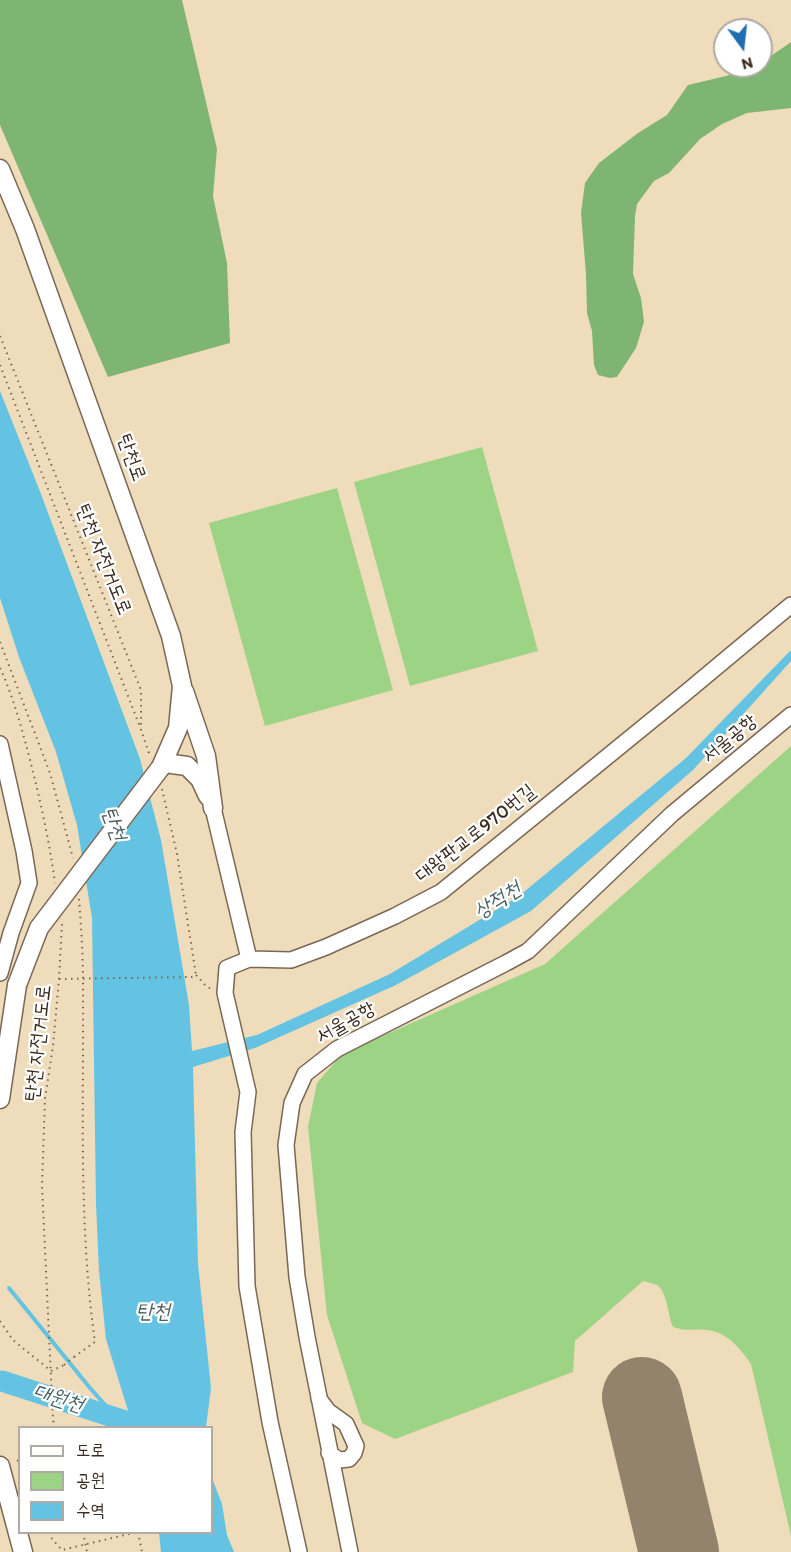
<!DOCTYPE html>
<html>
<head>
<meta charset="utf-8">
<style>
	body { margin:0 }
	#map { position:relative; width:791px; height:1552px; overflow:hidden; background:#eedcba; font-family:Itim,"Poor Story",sans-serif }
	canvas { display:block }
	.legend { position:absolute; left:18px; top:1426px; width:195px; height:108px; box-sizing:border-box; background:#fff; border:2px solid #b1aaa5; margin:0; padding:8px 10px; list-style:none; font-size:18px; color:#3b2a1e }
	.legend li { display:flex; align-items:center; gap:12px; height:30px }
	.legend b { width:30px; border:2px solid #b1aaa5 }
	.north { position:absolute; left:713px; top:18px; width:60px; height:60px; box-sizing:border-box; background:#fff; border:2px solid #b1aaa5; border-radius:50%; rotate:165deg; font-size:16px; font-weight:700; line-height:24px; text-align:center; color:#3b2a1e }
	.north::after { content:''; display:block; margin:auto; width:21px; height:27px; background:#1f6fb2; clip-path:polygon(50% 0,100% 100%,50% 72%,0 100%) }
</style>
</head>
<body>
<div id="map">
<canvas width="791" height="1552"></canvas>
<ul class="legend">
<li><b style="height:8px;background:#fff"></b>도로</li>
<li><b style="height:16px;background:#9dd385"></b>공원</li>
<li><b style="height:16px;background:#64c3e2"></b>수역</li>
</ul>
<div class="north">N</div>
</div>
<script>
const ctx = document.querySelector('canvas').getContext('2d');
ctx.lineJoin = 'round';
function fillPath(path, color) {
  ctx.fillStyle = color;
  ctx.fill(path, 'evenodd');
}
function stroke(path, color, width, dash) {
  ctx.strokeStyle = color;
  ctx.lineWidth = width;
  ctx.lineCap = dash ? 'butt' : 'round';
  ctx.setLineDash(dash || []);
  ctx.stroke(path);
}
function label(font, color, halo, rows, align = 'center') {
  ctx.font = font + ' Itim,"Poor Story",sans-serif';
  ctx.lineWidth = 4.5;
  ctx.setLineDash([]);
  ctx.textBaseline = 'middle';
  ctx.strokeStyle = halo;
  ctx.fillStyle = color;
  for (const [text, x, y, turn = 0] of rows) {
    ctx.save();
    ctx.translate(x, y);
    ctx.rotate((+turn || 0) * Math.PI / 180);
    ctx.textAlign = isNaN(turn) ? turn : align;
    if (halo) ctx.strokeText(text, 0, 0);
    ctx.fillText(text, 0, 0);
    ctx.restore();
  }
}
const green = new Path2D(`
	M482 447 538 651 410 686 354 482Z
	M337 488 393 690 265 726 209 523Z
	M791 746V1536L751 1364C740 1348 727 1332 707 1330 693 1328 687 1332 673 1327 668 1316 667 1291 657 1285 653 1283 647 1282 643 1281L575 1341 573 1372 395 1439 362 1423 327 1315 308 1127 317 1083 342 1054 545 964Z`);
const forest = new Path2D(`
	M0 0H182L217 149 213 196 227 263 230 343 108 377 0 125Z
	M791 42V108L747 113 722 124 700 139 669 173 654 181 637 204 635 216 633 274 641 298 644 322 636 348 617 377 610 378 598 375 594 365 592 331 587 313 586 274 581 213 585 183 599 163 638 133 667 115 688 85 726 76 756 66H761V63Z`);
const water = new Path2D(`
	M0 391 41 494 140 759 161 840 189 1005 192 1051 257 1035 390 974 519 896 686 758 791 650V661L693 770 531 911 396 985 255 1048 193 1067 198 1264 211 1388 206 1427H133L106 1339 99 1271 96 1204 92 918 77 825 56 752 19 657 0 598Z
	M212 1478 222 1504 227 1535 234 1552H161L159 1533 212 1532Z`);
const stream = new Path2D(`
	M9 1288 90 1388 115 1416`);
const river = new Path2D(`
	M2 1381 147 1428`);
const runway = new Path2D(`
	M642 1397 679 1552`);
const path = new Path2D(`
	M0 336 141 690V730L150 756
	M0 365 140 727
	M0 642 50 773 73 858
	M0 668C13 696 21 726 29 756 40 799 49 839 55 883
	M162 789 177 854 196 975
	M196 975 207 987 212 989
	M59 979 192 977 196 975
	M0 1321 13 1340 51 1371
	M74 1357 95 1342C78 1222 84 1101 83 981 83 954 81 926 79 899
	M51 1371 64 1365
	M55 1428 53 1420 42 1186 45 1099 53 1046 59 979 62 924
	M17 1461 20 1460
	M50 1532 52 1539 62 1550 137 1532
	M83 1532 87 1552
	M138 1532 142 1552`);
const minor = new Path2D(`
	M0 744 24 851 29 883 11 933 0 973
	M213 808 249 959 291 960 326 947 395 916 441 892 683 695 791 605
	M249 959 227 968 225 993 248 1092 243 1132 247 1286 270 1422 299 1552
	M319 1399 328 1411 346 1424 356 1446 354 1453 349 1459 339 1460 329 1453
	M350 1552 307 1337 297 1277 286 1145 292 1103 305 1074 337 1049 506 963 528 951 672 814 791 715`);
const major = new Path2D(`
	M0 169 25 229 171 636 182 686 178 728 161 767
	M184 691 206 756 213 808
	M164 763 187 766 200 779 208 796
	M0 1099 17 985
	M0 1466 23 1552`);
const pathBridge = new Path2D(`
	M64 1365 74 1357`);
const majorBridge = new Path2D(`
	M17 985 39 928 161 767`);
const streetNames = [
	["탄천로",131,458,70],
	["탄천 자전거도로",103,560,68],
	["서울공항",730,739,-40],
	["대왕판교로970번길",476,834,-38],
	["서울공항",346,1023,-30],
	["탄천 자전거도로",39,1043,-84]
];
const waterNames = [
	["탄천",113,824,70],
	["상적천",498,901,-32],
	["탄천",153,1313],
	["대원천",58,1399,18]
];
fillPath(green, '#9dd385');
fillPath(forest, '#7eb572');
fillPath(water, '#64c3e2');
stroke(stream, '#64c3e2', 4);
stroke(river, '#64c3e2', 21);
stroke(runway, '#94836c', 80);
stroke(minor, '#7a6855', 18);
stroke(major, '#7a6855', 21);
stroke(path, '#7a6855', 2, [1.5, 4.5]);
stroke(minor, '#fff', 15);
stroke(major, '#fff', 18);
stroke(majorBridge, '#7a6855', 21, []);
stroke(pathBridge, '#7a6855', 2, [1.5, 4.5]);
stroke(majorBridge, '#fff', 18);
label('20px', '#3b2a1e', '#fff', streetNames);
label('italic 21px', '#496063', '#fff', waterNames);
</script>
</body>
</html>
